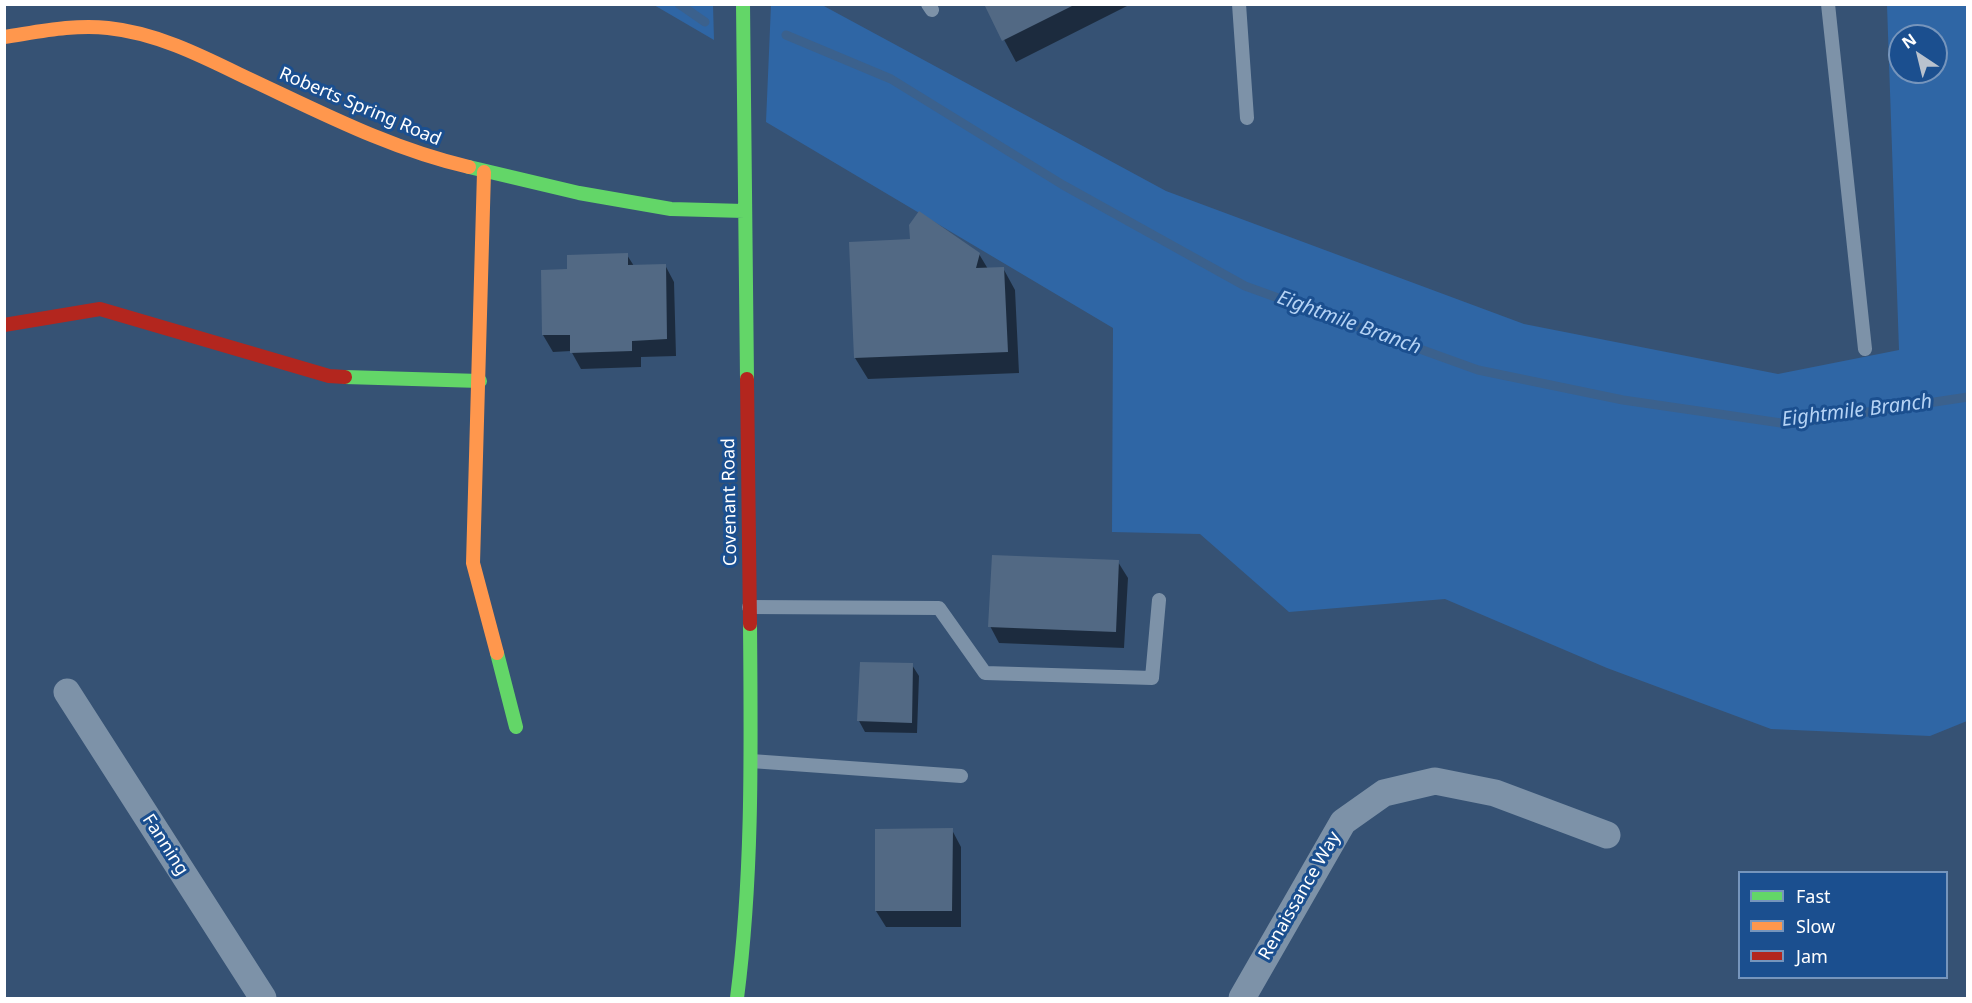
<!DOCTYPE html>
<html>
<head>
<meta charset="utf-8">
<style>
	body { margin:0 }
	#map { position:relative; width:1972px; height:1003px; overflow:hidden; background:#365274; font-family:"Noto Sans",sans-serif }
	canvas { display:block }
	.frame { position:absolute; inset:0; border:6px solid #fff; pointer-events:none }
	.legend { position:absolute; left:1738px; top:871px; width:210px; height:108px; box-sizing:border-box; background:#1b4f8f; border:2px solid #7695bc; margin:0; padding:8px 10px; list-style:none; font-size:18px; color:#fff }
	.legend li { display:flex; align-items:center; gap:12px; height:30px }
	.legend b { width:30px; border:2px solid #7695bc }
	.north { position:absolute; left:1888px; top:24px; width:60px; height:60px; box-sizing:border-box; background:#1b4f8f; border:2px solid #7695bc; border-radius:50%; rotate:325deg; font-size:16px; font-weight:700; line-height:24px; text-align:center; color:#fff }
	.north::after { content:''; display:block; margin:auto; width:21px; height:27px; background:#b9c2ce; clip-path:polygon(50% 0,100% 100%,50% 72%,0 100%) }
</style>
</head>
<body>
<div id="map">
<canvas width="1972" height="1003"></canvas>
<div class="frame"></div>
<ul class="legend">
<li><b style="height:8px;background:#63d668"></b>Fast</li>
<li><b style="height:8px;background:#ff974d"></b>Slow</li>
<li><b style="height:8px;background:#b3261e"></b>Jam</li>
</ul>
<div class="north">N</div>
</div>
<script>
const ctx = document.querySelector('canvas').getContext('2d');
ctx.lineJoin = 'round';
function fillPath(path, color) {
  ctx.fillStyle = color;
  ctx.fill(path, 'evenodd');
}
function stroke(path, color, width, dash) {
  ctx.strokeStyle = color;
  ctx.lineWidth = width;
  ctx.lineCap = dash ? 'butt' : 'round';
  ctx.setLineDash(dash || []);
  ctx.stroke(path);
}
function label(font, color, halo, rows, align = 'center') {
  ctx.font = font + ' "Noto Sans",sans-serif';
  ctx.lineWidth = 6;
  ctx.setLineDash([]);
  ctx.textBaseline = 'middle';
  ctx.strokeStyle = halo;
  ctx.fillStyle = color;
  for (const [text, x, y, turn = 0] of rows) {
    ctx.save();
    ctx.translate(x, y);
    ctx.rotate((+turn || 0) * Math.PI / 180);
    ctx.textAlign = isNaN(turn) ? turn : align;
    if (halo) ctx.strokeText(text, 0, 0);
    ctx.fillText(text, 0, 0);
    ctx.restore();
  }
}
const green = new Path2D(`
	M654 5H713L714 40Z
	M771 5H822L1166 191 1524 324 1778 374 1899 350 1887 5H1967V721L1930 736 1771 729 1607 668 1445 599 1289 612 1200 534 1112 532 1113 328 766 122ZM1900 36H1936V72H1900Z`);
const shadow = new Path2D(`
	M985 4H1131L1016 62Z
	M979 254 988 269 1003 268 1015 290 1019 373 868 379 855 358Z
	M627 255 634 266 665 265 674 282 676 356 641 357V367L581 369 571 351 553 352 543 335 542 271H569Z
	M1118 562 1128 578 1124 648 999 643 990 626Z
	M861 664 912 665 919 676 917 733 865 732 859 721Z
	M952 830 961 847V927H886L876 911Z`);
const stream = new Path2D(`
	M679 4 705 22
	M786 35 891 79 1063 185 1245 286 1478 370 1623 400 1788 424 1968 397`);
const building = new Path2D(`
	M984 4H1076L1002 41Z
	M919 211 980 253 976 268 1004 267 1008 352 854 358 849 242 910 239 909 225Z
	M628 253V265L666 264 667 339 632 341V351L570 353V335H542L541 270 567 269V255Z
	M992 555 1119 560 1116 632 988 627Z
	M860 662 913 663 912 723 857 721Z
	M953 828 952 911H875V829Z`);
const lane = new Path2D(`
	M928 4 932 10
	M1239 4 1247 118
	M1828 4 1865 349
	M749 607 939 608 985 673 1152 678 1159 600
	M751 761 961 776`);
const street = new Path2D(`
	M67 692 263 998
	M1242 998 1343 822 1384 793 1435 781 1495 793 1607 835`);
const fast = new Path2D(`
	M743 4 747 379
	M469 167 579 193 671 209 744 211
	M345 377 480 381
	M497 653 516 727
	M737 998C753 874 751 748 750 624`);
const slow = new Path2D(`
	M4 37C38 32 74 24 108 28 157 33 202 56 245 77 318 111 390 149 469 167
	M484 172 473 563 497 653`);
const jam = new Path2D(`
	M4 325 100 309 329 376 345 377
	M747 379 750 624`);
const streetNames = [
	["Roberts Spring Road",360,107,23],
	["Covenant Road",730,502,-91],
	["Fanning",165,845,57],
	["Renaissance Way",1300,896,-60]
];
const waterNames = [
	["Eightmile Branch",1349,323,20],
	["Eightmile Branch",1857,411,-7]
];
fillPath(green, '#2f66a5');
fillPath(shadow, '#0007');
stroke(stream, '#3b618d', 9);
fillPath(building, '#526984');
stroke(lane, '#7d92a8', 14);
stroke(street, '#7d92a8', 27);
stroke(fast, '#63d668', 14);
stroke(slow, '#ff974d', 14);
stroke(jam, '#b3261e', 14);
label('18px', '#fff', '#1b4f8f', streetNames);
label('italic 20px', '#b5d3f5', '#1b4f8f', waterNames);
</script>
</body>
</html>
